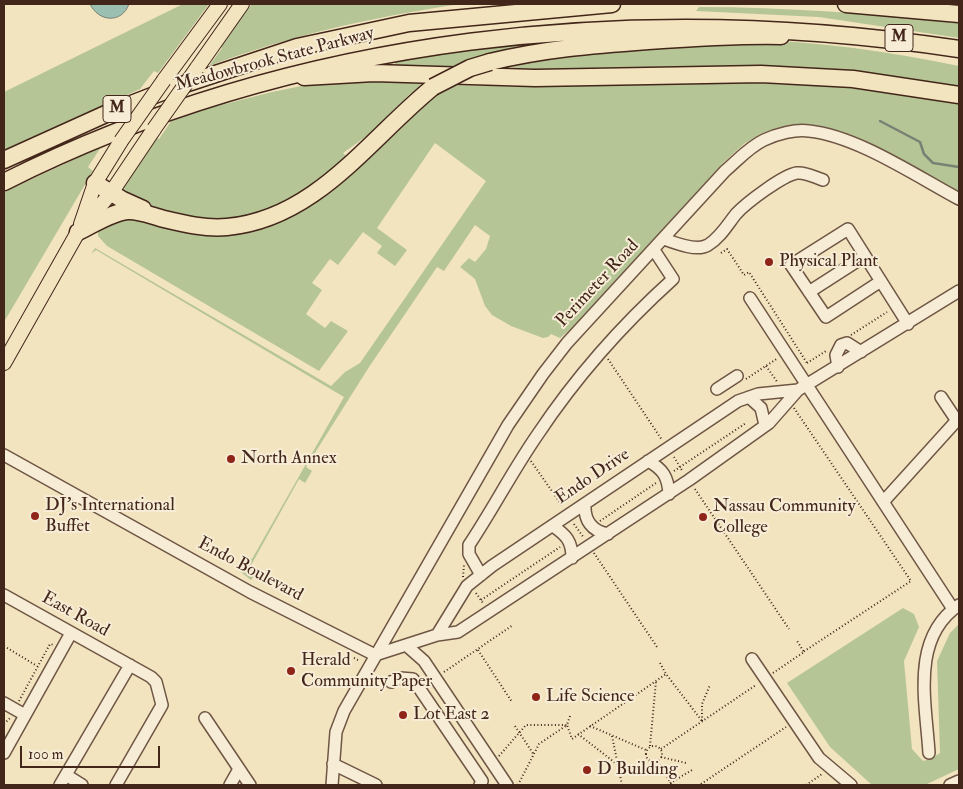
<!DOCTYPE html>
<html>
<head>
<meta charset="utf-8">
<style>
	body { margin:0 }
	#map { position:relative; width:963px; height:789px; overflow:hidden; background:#f3e4c0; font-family:"IM FELL Double Pica",serif }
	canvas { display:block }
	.frame { position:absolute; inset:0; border:5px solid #43261a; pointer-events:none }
	.scale { position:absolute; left:20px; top:746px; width:140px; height:22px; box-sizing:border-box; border:2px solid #43261a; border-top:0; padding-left:6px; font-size:15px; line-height:18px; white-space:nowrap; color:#43261a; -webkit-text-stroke:4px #f7edd6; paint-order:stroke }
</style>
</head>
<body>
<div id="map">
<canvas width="963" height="789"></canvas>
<div class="frame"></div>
<div class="scale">100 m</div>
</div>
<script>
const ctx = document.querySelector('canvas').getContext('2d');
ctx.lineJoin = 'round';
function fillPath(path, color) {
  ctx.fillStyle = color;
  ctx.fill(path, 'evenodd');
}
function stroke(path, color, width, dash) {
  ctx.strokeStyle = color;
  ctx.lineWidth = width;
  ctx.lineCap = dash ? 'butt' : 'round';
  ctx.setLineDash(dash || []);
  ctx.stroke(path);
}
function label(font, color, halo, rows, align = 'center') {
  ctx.font = font + ' "IM FELL Double Pica",serif';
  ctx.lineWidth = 4;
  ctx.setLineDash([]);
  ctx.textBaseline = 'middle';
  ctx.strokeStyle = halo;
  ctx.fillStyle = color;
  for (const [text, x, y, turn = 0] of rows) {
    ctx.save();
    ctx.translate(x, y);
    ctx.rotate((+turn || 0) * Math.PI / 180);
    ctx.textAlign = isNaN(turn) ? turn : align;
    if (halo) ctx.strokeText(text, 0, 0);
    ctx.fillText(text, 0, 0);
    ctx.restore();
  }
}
const green = new Path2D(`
	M183 4H209L158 73 154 71 140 89 4 151V92Z
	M252 4H460C374 17 291 35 209 66L222 48 219 45Z
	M699 7C786 7 872 14 959 22V38L819 17 696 11Z
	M747 39C820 42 888 51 959 66V88L794 69 698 66 550 70 492 66 520 60Z
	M548 41 502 50 452 68 395 65V62L436 50Z
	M326 81 328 84 381 81 425 84 410 94 368 135 343 153 346 156 329 174 288 203 239 220 182 218 152 209 121 191 154 137 159 139 174 117 272 92Z
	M725 82 843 87 959 102V194L873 148 830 129 808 125 777 128 760 134 745 143 725 161 573 327 560 338 551 334 548 337 543 338 511 326 492 315 485 306 475 279 460 267 469 258 475 262 486 249 490 236 475 225 444 271 437 267 369 367 306 467 312 471 305 483 299 479 250 567 255 575 251 580 237 569 244 555 252 559 344 397 96 250 91 254 95 248 331 386 345 372 360 363 486 181 435 143 377 228 407 250 395 266 377 253 382 246 363 232 338 265 330 259 312 283 322 290 306 314 325 328 331 321 348 331 319 371 107 246 98 236V232L105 223 128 214 196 232 313 200 316 202 396 125 449 85 535 87Z
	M101 147 88 167 93 171 4 322V192Z
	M903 608 914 614 919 627 904 661 912 749 923 761 930 759 940 753 937 661 950 633 959 624V769L925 785H872L830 747 787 683Z`);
const water = new Path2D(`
	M90 4H129C122 24 98 22 90 4Z`);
const stream = new Path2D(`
	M880 121 920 142 924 154 933 163 959 167`);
const path = new Path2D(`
	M721 253 727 249 744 275 749 272 807 363
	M851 335 887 312
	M608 359 662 440
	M807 363 826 351
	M766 366 778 383
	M746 379 778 358
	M794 408 911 581 803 652
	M674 457 683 472
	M531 461 563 507
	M674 471 746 423
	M695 489 789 629
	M600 521 656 483
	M574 524 584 538
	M594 553 657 647
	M463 577 464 565
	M476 593 483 603
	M481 600 560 547
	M4 646 37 666
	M478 650 512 702
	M354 658 358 660
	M660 663 666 674 702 721
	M444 672 513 625
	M773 673 804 652 797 641
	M19 701 50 644 54 645
	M570 716 567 725 572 739 666 674
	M702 721V704L710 685
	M4 724 11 717
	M515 726 534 755
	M590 726 646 750
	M578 734 618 765
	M612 736 622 785
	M646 754a8 8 0 1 1 16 0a8 8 0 1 1-16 0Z
	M650 746 656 681
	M661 749 756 685
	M499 756 526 725H567
	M661 757 686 763
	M658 762 672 785
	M701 784 786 727
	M518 785 539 744 567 725
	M667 785 692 770
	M806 785 822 774`);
const minor = new Path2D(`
	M664 239C675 243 697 252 708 245 720 238 728 224 736 214 746 203 783 175 797 173 806 172 814 177 823 180
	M881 281 826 317 791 265 848 229 908 324
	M809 292 865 256
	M750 298 953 609
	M838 367 836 355 841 345 847 343 861 352
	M717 389 737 376
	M749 397 761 408 765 425
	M941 397 957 421
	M4 455 250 592 375 655
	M648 461C663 469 668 477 669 494
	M883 502 959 418
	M585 504C584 520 591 531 608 534
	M553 526C566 535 572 541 572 558
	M481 575 469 554V545C493 509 513 470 538 434 576 377 622 325 673 279L654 250
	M4 595 151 677 156 682 162 705 116 785
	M437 635 467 586 492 566 738 401 758 394 798 390
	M407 646 424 661 507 785
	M375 655 437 635 458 632 689 480 769 423 798 390 959 291
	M752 659 819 758 851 785
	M391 682 400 678 413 679 482 781 480 785
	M4 703 25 715
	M205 718 250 785
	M4 753 71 633
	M929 753C926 703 910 638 959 605
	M333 764 376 785
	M66 775 82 785
	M60 785 130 665
	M230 785 239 769
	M332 785 336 732 344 711 508 425 543 374 567 343 725 171C738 160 749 147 764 140 777 134 795 129 809 131 857 136 916 176 959 199
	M950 785 959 781`);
const major = new Path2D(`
	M197 68 242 4
	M164 80 220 4
	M81 224 95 183 121 141
	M4 363 78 232 111 193 154 129`);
const highway = new Path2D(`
	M846 4 959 14
	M490 62C543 49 594 45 648 41 692 38 736 35 781 36
	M304 77 374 73 535 78 761 74 853 79 959 95
	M4 160 108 113 170 89 297 47 409 23 612 4
	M4 182C298 34 636 0 959 49
	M95 183 123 200 143 209
	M78 232C93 225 110 213 127 211 139 210 152 216 164 219 185 224 206 229 227 227 316 219 369 139 433 87`);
const majorBridge = new Path2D(`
	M154 129 197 68
	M121 141 164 80`);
const highwayBridge = new Path2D(`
	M433 87 470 68 490 62`);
const markers = [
	[769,262,5,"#8f2418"],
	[231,459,5,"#8f2418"],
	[35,516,5,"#8f2418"],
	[703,517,5,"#8f2418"],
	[291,671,5,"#8f2418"],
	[536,697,5,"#8f2418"],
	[403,715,5,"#8f2418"],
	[587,770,5,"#8f2418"]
];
const shields = [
	[899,38,28],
	[117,109,28]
];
const shieldNames = [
	["M",899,38],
	["M",117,109]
];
const streetNames = [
	["Meadowbrook State Parkway",275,60,-15],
	["Perimeter Road",598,284,-47],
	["Endo Drive",593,477,-34],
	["Endo Boulevard",250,570,28],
	["East Road",75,615,29]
];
const poiNames = [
	["Physical Plant",779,262],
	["North Annex",241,459],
	["DJ's International",45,506],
	["Buffet",45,527],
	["Nassau Community",713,507],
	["College",713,528],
	["Herald",301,661],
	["Community Paper",301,682],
	["Life Science",546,697],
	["Lot East 2",413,715],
	["D Building",597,770]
];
fillPath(green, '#b6c596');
fillPath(water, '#9bbfb0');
stroke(water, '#788274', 1);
stroke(stream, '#788274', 2.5);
stroke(minor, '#6f5644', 14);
stroke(major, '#43261a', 16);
stroke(highway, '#43261a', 19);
stroke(path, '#43261a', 2, [1, 2.5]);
stroke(minor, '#f7edd6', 11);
stroke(major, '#f3e4c0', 14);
stroke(highway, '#f3e4c0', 16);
stroke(majorBridge, '#43261a', 16, []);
stroke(highwayBridge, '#43261a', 19, []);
stroke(majorBridge, '#f3e4c0', 14);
stroke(highwayBridge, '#f3e4c0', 16);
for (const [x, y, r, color] of markers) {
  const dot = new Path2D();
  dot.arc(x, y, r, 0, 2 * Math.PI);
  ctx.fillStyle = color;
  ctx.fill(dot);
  stroke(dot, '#f7edd6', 2);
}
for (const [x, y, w] of shields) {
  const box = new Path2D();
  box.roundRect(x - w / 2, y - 13.5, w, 27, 4);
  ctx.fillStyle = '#f7edd6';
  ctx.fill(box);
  stroke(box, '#43261a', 1);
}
label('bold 16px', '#43261a', null, shieldNames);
label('18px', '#43261a', '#f7edd6', streetNames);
label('18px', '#43261a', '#f7edd6', poiNames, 'left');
</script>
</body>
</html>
